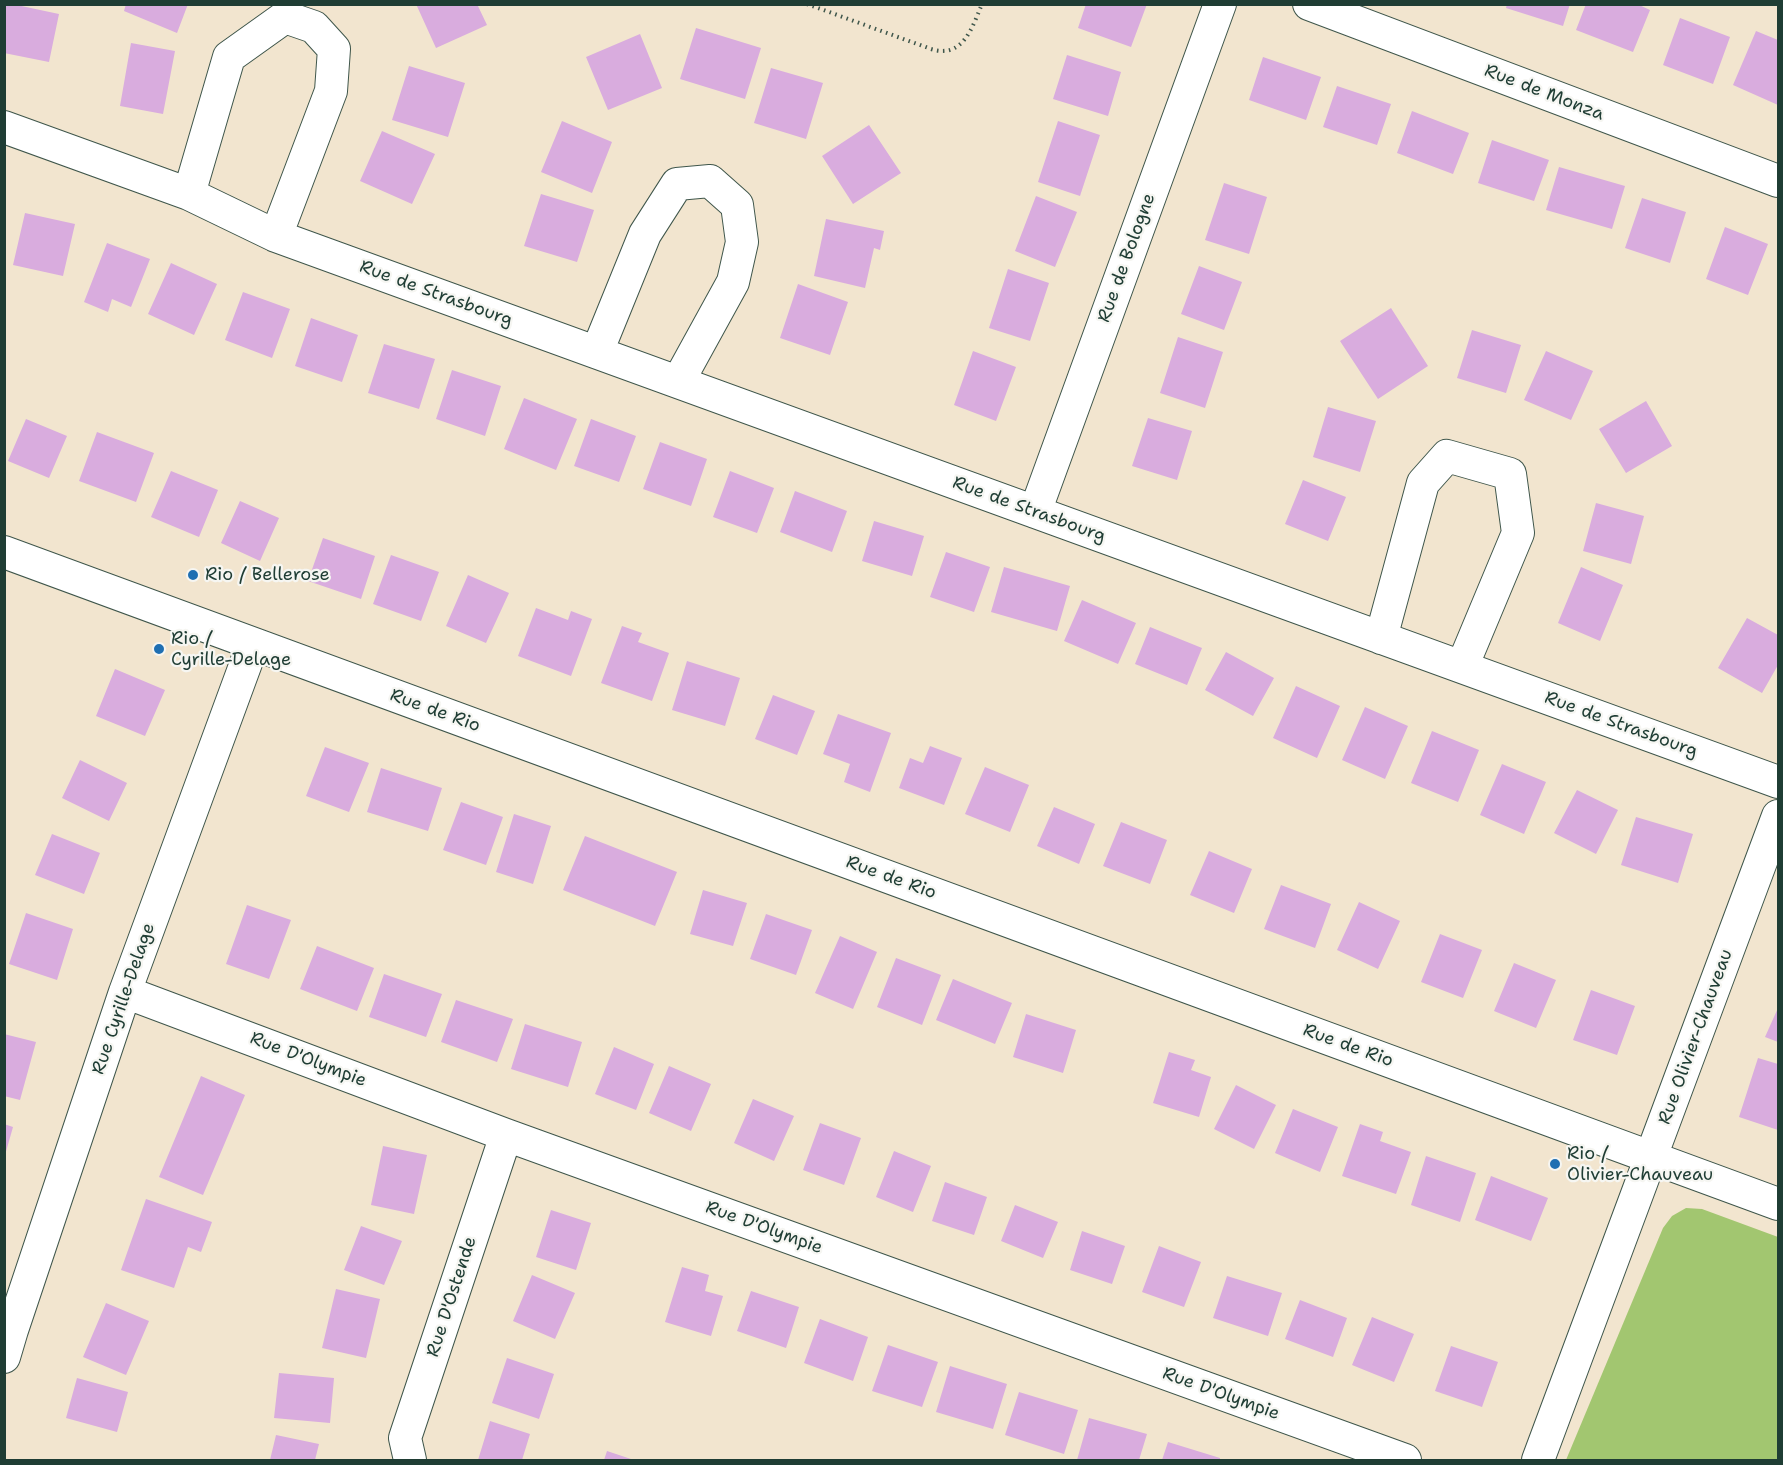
<!DOCTYPE html>
<html>
<head>
<meta charset="utf-8">
<style>
	body { margin:0 }
	#map { position:relative; width:1783px; height:1465px; overflow:hidden; background:#f2e5cf; font-family:"Shantell Sans",sans-serif }
	canvas { display:block }
	.frame { position:absolute; inset:0; border:6px solid #1f3d34; pointer-events:none }
</style>
</head>
<body>
<div id="map">
<canvas width="1783" height="1465"></canvas>
<div class="frame"></div>
</div>
<script>
const ctx = document.querySelector('canvas').getContext('2d');
ctx.lineJoin = 'round';
function fillPath(path, color) {
  ctx.fillStyle = color;
  ctx.fill(path, 'evenodd');
}
function stroke(path, color, width, dash) {
  ctx.strokeStyle = color;
  ctx.lineWidth = width;
  ctx.lineCap = dash ? 'butt' : 'round';
  ctx.setLineDash(dash || []);
  ctx.stroke(path);
}
function label(font, color, halo, rows, align = 'center') {
  ctx.font = font + ' "Shantell Sans",sans-serif';
  ctx.lineWidth = 4.5;
  ctx.setLineDash([]);
  ctx.textBaseline = 'middle';
  ctx.strokeStyle = halo;
  ctx.fillStyle = color;
  for (const [text, x, y, turn = 0] of rows) {
    ctx.save();
    ctx.translate(x, y);
    ctx.rotate((+turn || 0) * Math.PI / 180);
    ctx.textAlign = isNaN(turn) ? turn : align;
    if (halo) ctx.strokeText(text, 0, 0);
    ctx.fillText(text, 0, 0);
    ctx.restore();
  }
}
const green = new Path2D(`
	M1686 1208 1702 1209 1778 1237V1460H1566L1663 1228 1672 1216Z`);
const building = new Path2D(`
	M5 4H12L59 14 49 62 4 53Z
	M126 4H188L177 33 124 11Z
	M416 4H477L487 25 436 48Z
	M1086 4H1147L1131 47 1078 28Z
	M1507 4H1570L1563 26 1506 8Z
	M1586 4H1637L1650 10 1633 52 1576 30Z
	M1680 18 1730 37 1713 84 1663 65Z
	M696 28 761 48 745 99 680 79Z
	M1756 31 1778 40V105L1733 85Z
	M640 34 662 88 608 110 586 57Z
	M131 43 175 51 163 114 120 106Z
	M1067 55 1121 72 1108 116 1053 99Z
	M1263 57 1321 77 1306 120 1249 100Z
	M409 66 465 83 448 137 392 120Z
	M771 68 823 83 806 139 754 123Z
	M1337 86 1391 104 1377 145 1323 127Z
	M1412 111 1469 133 1453 174 1397 153Z
	M562 121 612 142 592 193 541 172Z
	M1058 121 1100 135 1080 196 1038 182Z
	M869 125 901 173 853 204 822 156Z
	M382 131 435 154 412 204 360 181Z
	M1492 140 1549 160 1534 201 1478 183Z
	M1559 167 1625 186 1612 229 1546 210Z
	M1224 183 1267 197 1249 254 1205 240Z
	M541 194 594 210 577 262 524 246Z
	M1036 196 1077 212 1055 267 1015 251Z
	M1642 198 1686 212 1670 263 1625 248Z
	M25 213 75 224 63 276 13 265Z
	M826 219 884 231 880 250 874 248 865 288 814 276Z
	M1725 227 1768 244 1748 295 1706 279Z
	M107 243 150 259 131 307 112 299 108 312 84 302Z
	M171 263 217 284 194 335 148 314Z
	M1199 266 1242 282 1224 330 1181 314Z
	M1008 269 1049 283 1030 341 989 328Z
	M798 284 848 302 830 355 780 338Z
	M243 292 290 309 272 358 225 340Z
	M1391 308 1428 366 1378 399 1340 341Z
	M311 318 358 335 342 382 295 366Z
	M1472 330 1521 345 1506 393 1457 378Z
	M1178 337 1223 352 1205 408 1160 393Z
	M384 344 435 359 419 409 368 393Z
	M973 351 1016 367 996 421 954 405Z
	M1546 351 1593 371 1571 420 1524 400Z
	M452 370 501 386 485 436 436 419Z
	M524 398 577 419 556 470 504 449Z
	M1646 401 1672 446 1626 473 1599 429Z
	M1328 407 1376 421 1360 472 1313 457Z
	M1148 418 1192 431 1177 480 1132 466Z
	M26 419 67 436 49 478 8 461Z
	M591 419 636 436 619 482 574 466Z
	M97 432 154 453 136 502 79 481Z
	M660 442 707 459 691 506 643 489Z
	M171 471 218 490 199 537 151 517Z
	M730 471 774 488 757 533 713 517Z
	M1303 480 1346 497 1328 541 1285 524Z
	M795 491 847 511 832 552 780 532Z
	M240 501 279 518 260 561 221 543Z
	M1596 503 1644 516 1631 564 1583 551Z
	M874 521 924 536 912 576 862 561Z
	M323 538 375 556 361 599 308 581Z
	M946 552 990 567 974 612 930 597Z
	M391 555 439 572 421 621 373 604Z
	M1004 567 1070 586 1057 631 991 612Z
	M1581 567 1623 585 1600 641 1558 623Z
	M468 575 509 593 486 643 446 626Z
	M1082 600 1136 623 1118 664 1064 641Z
	M536 608 568 620 571 611 592 619 571 676 518 656Z
	M1747 618 1778 635V665L1762 693 1718 668Z
	M622 626 642 633 638 642 669 653 652 701 601 683Z
	M1150 627 1202 648 1187 685 1135 664Z
	M1226 652 1274 678 1253 716 1205 690Z
	M687 661 740 678 725 726 672 710Z
	M115 669 165 690 145 736 96 716Z
	M1296 686 1340 706 1317 758 1273 738Z
	M773 695 815 711 797 755 755 739Z
	M1365 707 1408 726 1385 779 1342 760Z
	M838 714 891 733 870 792 844 782 850 764 823 754Z
	M1432 731 1479 750 1458 802 1411 783Z
	M930 746 962 758 944 805 899 788 910 758 923 763Z
	M325 747 369 763 349 812 306 796Z
	M80 760 127 783 109 821 62 798Z
	M1502 764 1546 782 1524 834 1480 815Z
	M985 767 1029 785 1010 832 965 814Z
	M381 768 442 788 428 831 367 812Z
	M1577 790 1618 810 1596 854 1554 833Z
	M461 802 503 817 486 865 443 850Z
	M1054 807 1095 824 1079 864 1037 846Z
	M514 814 551 826 533 884 496 872Z
	M1636 817 1693 834 1678 883 1621 865Z
	M1121 822 1167 840 1150 884 1103 866Z
	M52 834 100 853 84 894 35 875Z
	M585 836 677 872 655 926 563 890Z
	M1209 851 1252 869 1234 913 1190 895Z
	M1281 885 1331 904 1315 948 1264 929Z
	M703 890 747 903 733 946 690 934Z
	M1359 902 1400 921 1378 969 1337 950Z
	M247 905 291 920 269 979 226 964Z
	M26 913 73 929 57 980 9 964Z
	M766 914 812 930 796 975 750 959Z
	M1440 934 1482 950 1463 998 1421 982Z
	M840 936 877 952 853 1009 815 993Z
	M317 946 374 968 357 1011 300 989Z
	M896 958 941 975 922 1025 877 1007Z
	M1514 963 1556 980 1536 1028 1494 1011Z
	M384 974 442 994 426 1037 369 1017Z
	M953 979 1012 1003 995 1044 936 1020Z
	M1591 990 1635 1006 1617 1055 1573 1040Z
	M456 1000 513 1019 497 1062 441 1042Z
	M1778 1008V1042L1765 1037Z
	M1026 1014 1076 1030 1063 1073 1013 1057Z
	M525 1024 582 1042 568 1087 511 1069Z
	M4 1034 36 1042 20 1100 4 1096Z
	M614 1047 654 1064 636 1110 595 1094Z
	M1169 1052 1195 1060 1191 1070 1211 1077 1199 1117 1153 1103Z
	M1758 1058 1778 1064V1130L1739 1117Z
	M669 1066 711 1084 691 1131 649 1113Z
	M201 1076 245 1095 203 1195 159 1177Z
	M1236 1085 1276 1105 1254 1149 1214 1129Z
	M753 1099 794 1116 774 1161 734 1143Z
	M1293 1109 1338 1127 1320 1172 1275 1153Z
	M820 1123 861 1138 844 1185 803 1170Z
	M4 1124 13 1127 5 1155H4Z
	M1360 1124 1383 1132 1380 1141 1411 1152 1396 1194 1342 1176Z
	M383 1146 427 1155 414 1214 371 1205Z
	M894 1151 931 1166 913 1212 876 1197Z
	M1426 1156 1476 1173 1460 1222 1411 1205Z
	M1491 1176 1548 1198 1531 1241 1475 1220Z
	M945 1182 987 1197 974 1235 932 1221Z
	M146 1199 212 1222 201 1252 188 1247 174 1288 121 1270Z
	M1015 1205 1058 1222 1043 1258 1001 1241Z
	M551 1210 591 1223 576 1270 536 1257Z
	M361 1226 402 1241 384 1285 344 1270Z
	M1082 1231 1125 1246 1112 1284 1070 1270Z
	M1159 1246 1201 1262 1184 1307 1142 1292Z
	M682 1267 709 1275 705 1291 723 1296 711 1336 665 1322Z
	M532 1275 575 1293 555 1339 513 1321Z
	M1227 1276 1282 1293 1268 1336 1213 1318Z
	M336 1289 380 1299 366 1358 322 1348Z
	M751 1291 799 1307 786 1348 737 1331Z
	M1300 1300 1347 1318 1333 1357 1285 1339Z
	M106 1303 149 1321 126 1375 83 1357Z
	M1372 1317 1414 1334 1394 1382 1352 1365Z
	M820 1319 868 1337 853 1381 804 1363Z
	M888 1345 938 1362 922 1407 872 1391Z
	M1451 1346 1498 1362 1482 1407 1435 1391Z
	M507 1358 554 1374 539 1419 492 1403Z
	M950 1366 1007 1384 993 1429 936 1412Z
	M279 1373 334 1378 330 1423 274 1418Z
	M77 1378 128 1392 117 1432 66 1418Z
	M1019 1392 1078 1410 1064 1454 1005 1435Z
	M1089 1418 1147 1434 1139 1460H1077Z
	M490 1421 530 1434 522 1460H478Z
	M276 1435 319 1444 315 1460H270Z
	M1168 1442 1220 1458V1460H1162Z
	M607 1451 634 1460H604Z`);
const path = new Path2D(`
	M807 4 931 49C963 59 972 28 982 4`);
const minor = new Path2D(`
	M1309 4 1778 181
	M4 127 189 194 276 236 1778 782
	M189 194 229 57 285 17 314 27 334 49 331 91 276 236
	M597 352 645 234 677 184 710 181 737 205 742 242 733 282 678 382
	M1035 512 1220 4
	M4 552 1778 1204
	M1381 638 1423 483 1447 456 1510 474 1518 533 1462 667
	M125 992 506 1135 1405 1460
	M4 1357 12 1330 125 992 253 644
	M410 1460 405 1438 506 1135
	M1538 1460 1778 816`);
const markers = [
	[193,575,6,"#1f6fb2"],
	[159,649,6,"#1f6fb2"],
	[1555,1164,6,"#1f6fb2"]
];
const streetNames = [
	["Rue de Monza",1544,93,21],
	["Rue de Bologne",1127,258,-70],
	["Rue de Strasbourg",436,294,20],
	["Rue de Strasbourg",1029,510,20],
	["Rue de Rio",435,711,20],
	["Rue de Strasbourg",1621,725,20],
	["Rue de Rio",891,878,20],
	["Rue Cyrille-Delage",124,999,-71],
	["Rue Olivier-Chauveau",1696,1037,-70],
	["Rue de Rio",1348,1046,20],
	["Rue D'Olympie",308,1060,21],
	["Rue D'Olympie",764,1228,20],
	["Rue D'Ostende",452,1297,-72],
	["Rue D'Olympie",1221,1394,20]
];
const poiNames = [
	["Rio / Bellerose",205,575],
	["Rio /",171,639],
	["Cyrille-Delage",171,660],
	["Rio /",1567,1154],
	["Olivier-Chauveau",1567,1175]
];
fillPath(green, '#a2c670');
fillPath(building, '#d9acde');
stroke(minor, '#3f564b', 34);
stroke(path, '#3f564b', 4, [1.5, 4.5]);
stroke(minor, '#fff', 32);
for (const [x, y, r, color] of markers) {
  const dot = new Path2D();
  dot.arc(x, y, r, 0, 2 * Math.PI);
  ctx.fillStyle = color;
  ctx.fill(dot);
  stroke(dot, '#f6f6f2', 2);
}
label('18px', '#1f3d34', '#f6f6f2', streetNames);
label('18px', '#1f3d34', '#f6f6f2', poiNames, 'left');
</script>
</body>
</html>
